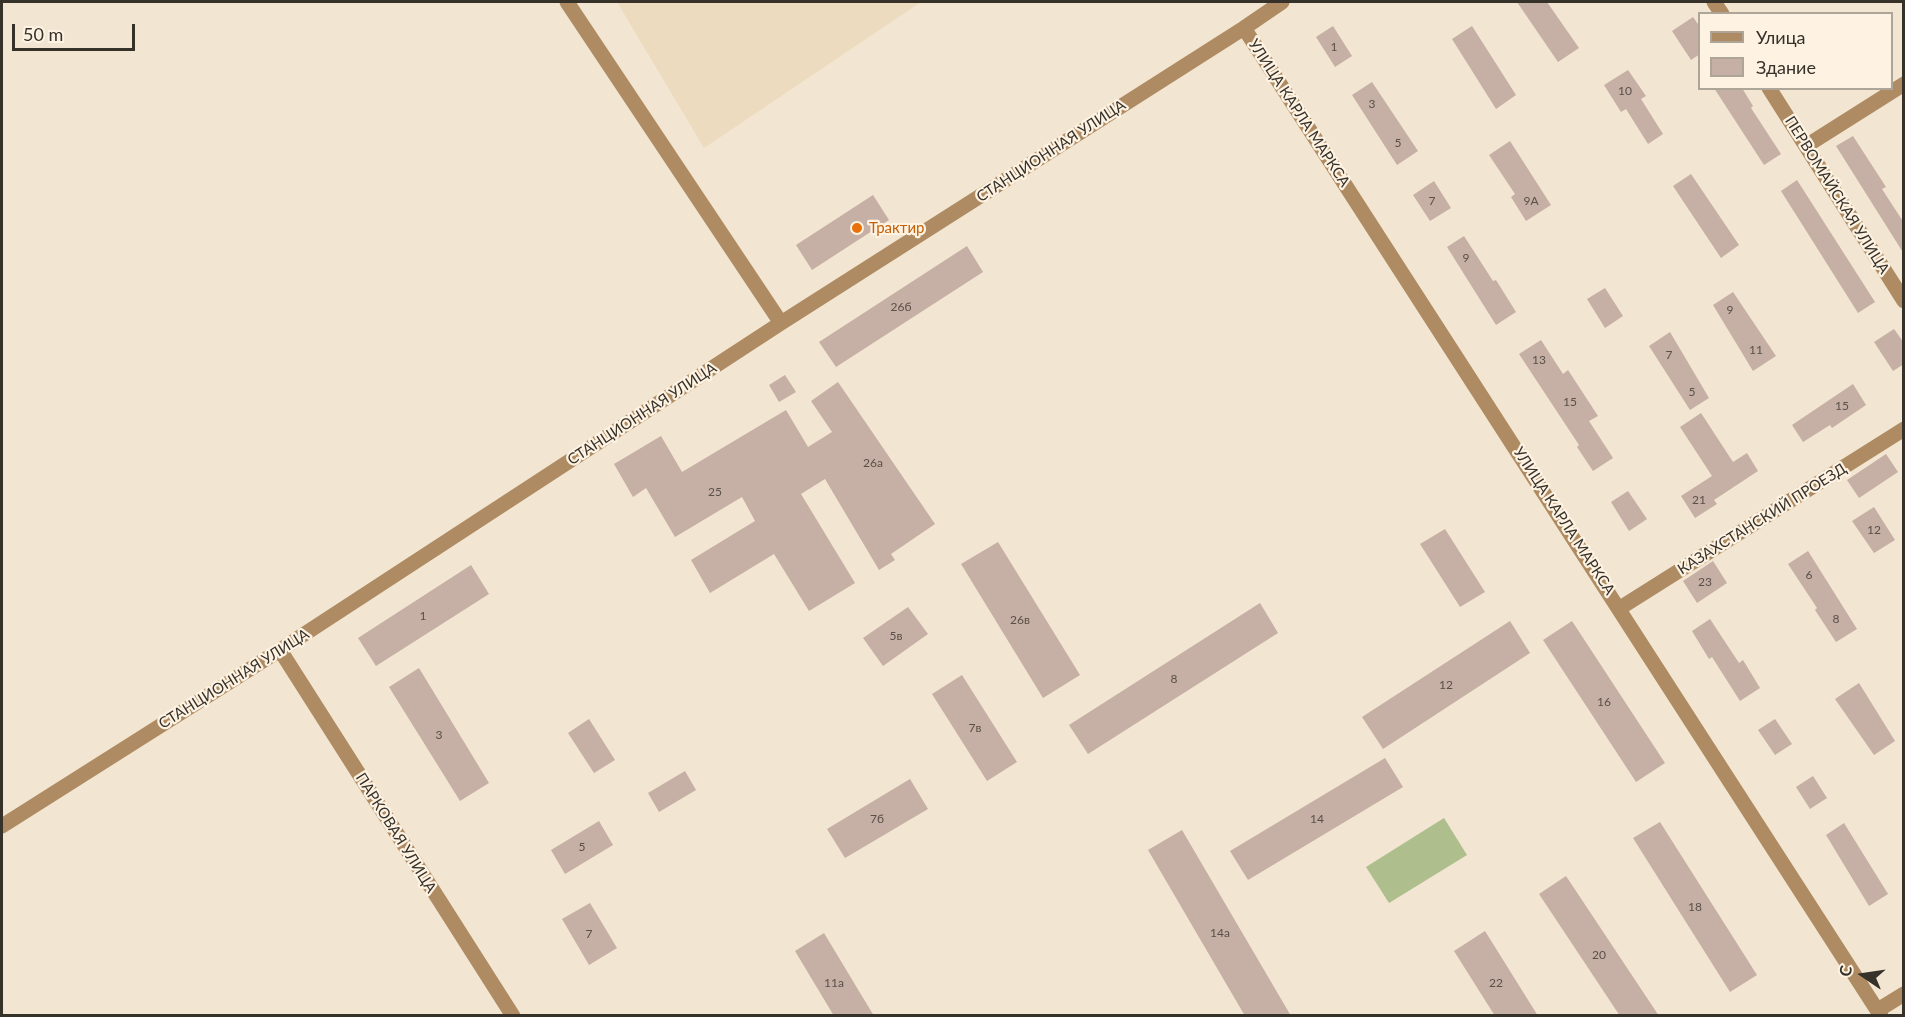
<!DOCTYPE html>
<html>
<head>
<meta charset="utf-8">
<style>
	body { margin:0 }
	#map { position:relative; width:1905px; height:1017px; overflow:hidden; background:#f2e5d1; font-family:Lato,sans-serif }
	canvas { display:block }
	.frame { position:absolute; inset:0; border:3px solid #363129; pointer-events:none }
	.legend { position:absolute; left:1698px; top:12px; width:195px; height:78px; box-sizing:border-box; background:#fef3e3; border:2px solid #aea599; margin:0; padding:8px 10px; list-style:none; font-size:18px; color:#363129 }
	.legend li { display:flex; align-items:center; gap:12px; height:30px }
	.legend b { width:30px; border:2px solid #aea599 }
	.north { position:absolute; left:1833px; top:945px; width:60px; height:60px; -webkit-text-stroke:4px #fef3e3; paint-order:stroke; rotate:283deg; font-size:16px; font-weight:700; line-height:24px; text-align:center; color:#363129 }
	.north::after { content:''; display:block; margin:auto; width:21px; height:27px; background:#363129; clip-path:polygon(50% 0,100% 100%,50% 72%,0 100%) }
	.scale { position:absolute; left:12px; top:24px; width:123px; height:27px; box-sizing:border-box; border:3px solid #363129; border-top:0; padding-left:8px; font-size:18px; line-height:21px; white-space:nowrap; color:#363129; -webkit-text-stroke:4px #fef3e3; paint-order:stroke }
</style>
</head>
<body>
<div id="map">
<canvas width="1905" height="1017"></canvas>
<div class="frame"></div>
<ul class="legend">
<li><b style="height:8px;background:#ae8b62"></b>Улица</li>
<li><b style="height:16px;background:#c6afa4"></b>Здание</li>
</ul>
<div class="north">С</div>
<div class="scale">50 m</div>
</div>
<script>
const ctx = document.querySelector('canvas').getContext('2d');
ctx.lineJoin = 'round';
function fillPath(path, color) {
  ctx.fillStyle = color;
  ctx.fill(path, 'evenodd');
}
function stroke(path, color, width, dash) {
  ctx.strokeStyle = color;
  ctx.lineWidth = width;
  ctx.lineCap = dash ? 'butt' : 'round';
  ctx.setLineDash(dash || []);
  ctx.stroke(path);
}
function label(font, color, halo, rows, align = 'center') {
  ctx.font = font + ' Lato,sans-serif';
  ctx.lineWidth = 4.5;
  ctx.setLineDash([]);
  ctx.textBaseline = 'middle';
  ctx.strokeStyle = halo;
  ctx.fillStyle = color;
  for (const [text, x, y, turn = 0] of rows) {
    ctx.save();
    ctx.translate(x, y);
    ctx.rotate((+turn || 0) * Math.PI / 180);
    ctx.textAlign = isNaN(turn) ? turn : align;
    if (halo) ctx.strokeText(text, 0, 0);
    ctx.fillText(text, 0, 0);
    ctx.restore();
  }
}
const built = new Path2D(`
	M617 2H921L704 148Z`);
const green = new Path2D(`
	M1444 818 1467 855 1389 903 1366 867Z`);
const building = new Path2D(`
	M1517 2H1547L1579 48 1558 62Z
	M1693 17 1700 27V54L1691 60 1672 31Z
	M1333 26 1352 56 1335 67 1316 37Z
	M1472 26 1516 95 1496 109 1452 39Z
	M1628 70 1646 96 1641 99 1663 134 1648 144 1626 109 1621 112 1604 85Z
	M1372 82 1418 151 1397 165 1352 95Z
	M1714 88H1742L1753 106 1751 108 1781 154 1764 165Z
	M1853 136 1886 187 1882 189 1904 223V254L1836 146Z
	M1510 141 1551 205 1526 221 1511 197 1515 194 1489 155Z
	M1691 174 1739 245 1721 258 1673 186Z
	M1797 180 1875 302 1858 313 1781 191Z
	M1434 181 1451 208 1430 221 1413 195Z
	M873 195 889 220 812 270 796 245Z
	M1464 236 1493 281 1496 280 1516 312 1496 325 1447 247Z
	M967 246 983 272 836 367 819 342Z
	M1605 288 1623 316 1605 328 1587 299Z
	M1733 292 1776 356 1753 371 1713 305Z
	M1894 329 1904 343V364L1893 371 1874 342Z
	M1670 332 1709 398 1690 410 1649 346Z
	M1541 340 1563 374 1568 370 1598 416 1589 421 1613 458 1593 471 1577 447 1579 445 1519 354Z
	M785 375 796 392 779 402 769 385Z
	M838 382 935 524 891 554 895 560 879 570 825 479 801 494 855 583 809 611 774 554 710 593 691 560 755 521 742 497 675 537 646 488 633 497 614 464 661 436 682 472 786 410 808 447 832 432 811 401Z
	M1853 384 1866 405 1832 428 1830 425 1803 442 1792 425Z
	M1701 413 1733 462 1747 453 1758 471 1714 500 1717 504 1695 518 1681 496 1712 476 1680 427Z
	M1886 454 1898 472 1859 498 1847 480Z
	M1628 491 1647 519 1629 531 1611 502Z
	M1874 507 1895 540 1874 553 1852 521Z
	M1445 529 1485 592 1460 607 1420 544Z
	M998 542 1080 675 1043 698 961 564Z
	M1808 551 1857 629 1836 642 1815 610 1817 608 1788 564Z
	M1713 561 1727 583 1697 603 1683 581Z
	M471 565 489 594 376 666 358 638Z
	M1260 603 1278 633 1088 754 1069 725Z
	M908 607 928 634 883 666 863 638Z
	M1710 619 1739 663 1743 660 1760 688 1740 701 1712 657 1709 659 1692 631Z
	M1510 621 1530 653 1383 749 1362 717Z
	M1572 621 1665 763 1636 782 1543 640Z
	M419 668 489 783 460 801 389 687Z
	M962 675 1017 762 987 781 932 694Z
	M1859 683 1895 741 1874 755 1835 699Z
	M589 719 615 760 594 773 568 733Z
	M1775 719 1792 744 1775 755 1758 730Z
	M1385 758 1403 787 1248 880 1230 851Z
	M685 771 696 790 659 812 648 793Z
	M1813 776 1827 798 1810 809 1796 787Z
	M910 779 928 809 845 858 827 829Z
	M599 821 613 845 565 874 551 850Z
	M1660 822 1757 975 1730 992 1633 838Z
	M1844 823 1888 894 1869 906 1826 835Z
	M1182 830 1291 1016H1245L1148 850Z
	M1566 876 1659 1016H1620L1539 894Z
	M590 903 617 948 589 965 562 919Z
	M1485 931 1538 1016H1495L1454 951Z
	M824 933 874 1016H834L795 951Z`);
const minor = new Path2D(`
	M567 2 781 323
	M1714 2 1722 14
	M1244 28 1881 1016
	M1769 88 1904 301
	M1806 146 1904 84
	M1620 608 1904 429
	M280 650 513 1016
	M2 826 280 650 781 323 1244 28 1282 2
	M1878 1010 1904 994`);
const markers = [
	[857,228,6,"#e8710a"]
];
const numberNames = [
	["1",1334,47],
	["10",1625,91],
	["3",1372,104],
	["5",1398,143],
	["7",1432,201],
	["9А",1531,201],
	["9",1466,258],
	["26б",901,307],
	["9",1730,310],
	["11",1756,350],
	["7",1669,355],
	["13",1539,360],
	["5",1692,392],
	["15",1570,402],
	["15",1842,406],
	["26а",873,463],
	["25",715,492],
	["21",1699,500],
	["12",1874,530],
	["6",1809,575],
	["23",1705,582],
	["1",423,616],
	["8",1836,619],
	["26в",1020,620],
	["5в",896,636],
	["8",1174,679],
	["12",1446,685],
	["16",1604,702],
	["7в",975,728],
	["3",439,735],
	["7б",877,819],
	["14",1317,819],
	["5",582,847],
	["18",1695,907],
	["14а",1220,933],
	["7",589,934],
	["20",1599,955],
	["11а",834,983],
	["22",1496,983]
];
const streetNames = [
	["УЛИЦА КАРЛА МАРКСА",1299,113,57],
	["СТАНЦИОННАЯ УЛИЦА",1051,151,-33],
	["ПЕРВОМАЙСКАЯ УЛИЦА",1837,195,58],
	["СТАНЦИОННАЯ УЛИЦА",642,414,-33],
	["КАЗАХСТАНСКИЙ ПРОЕЗД",1762,519,-32],
	["УЛИЦА КАРЛА МАРКСА",1564,521,57],
	["СТАНЦИОННАЯ УЛИЦА",234,679,-32],
	["ПАРКОВАЯ УЛИЦА",396,833,58]
];
const foodNames = [
	["Трактир",869,228]
];
fillPath(built, '#eddbc0');
fillPath(green, '#aebf8d');
fillPath(building, '#c6afa4');
stroke(minor, '#ae8b62', 15);
for (const [x, y, r, color] of markers) {
  const dot = new Path2D();
  dot.arc(x, y, r, 0, 2 * Math.PI);
  ctx.fillStyle = color;
  ctx.fill(dot);
  stroke(dot, '#fef3e3', 2);
}
label('12px', '#5a5048', null, numberNames);
label('15px', '#363129', '#fef3e3', streetNames);
label('15px', '#c56008', '#fef3e3', foodNames, 'left');
</script>
</body>
</html>
